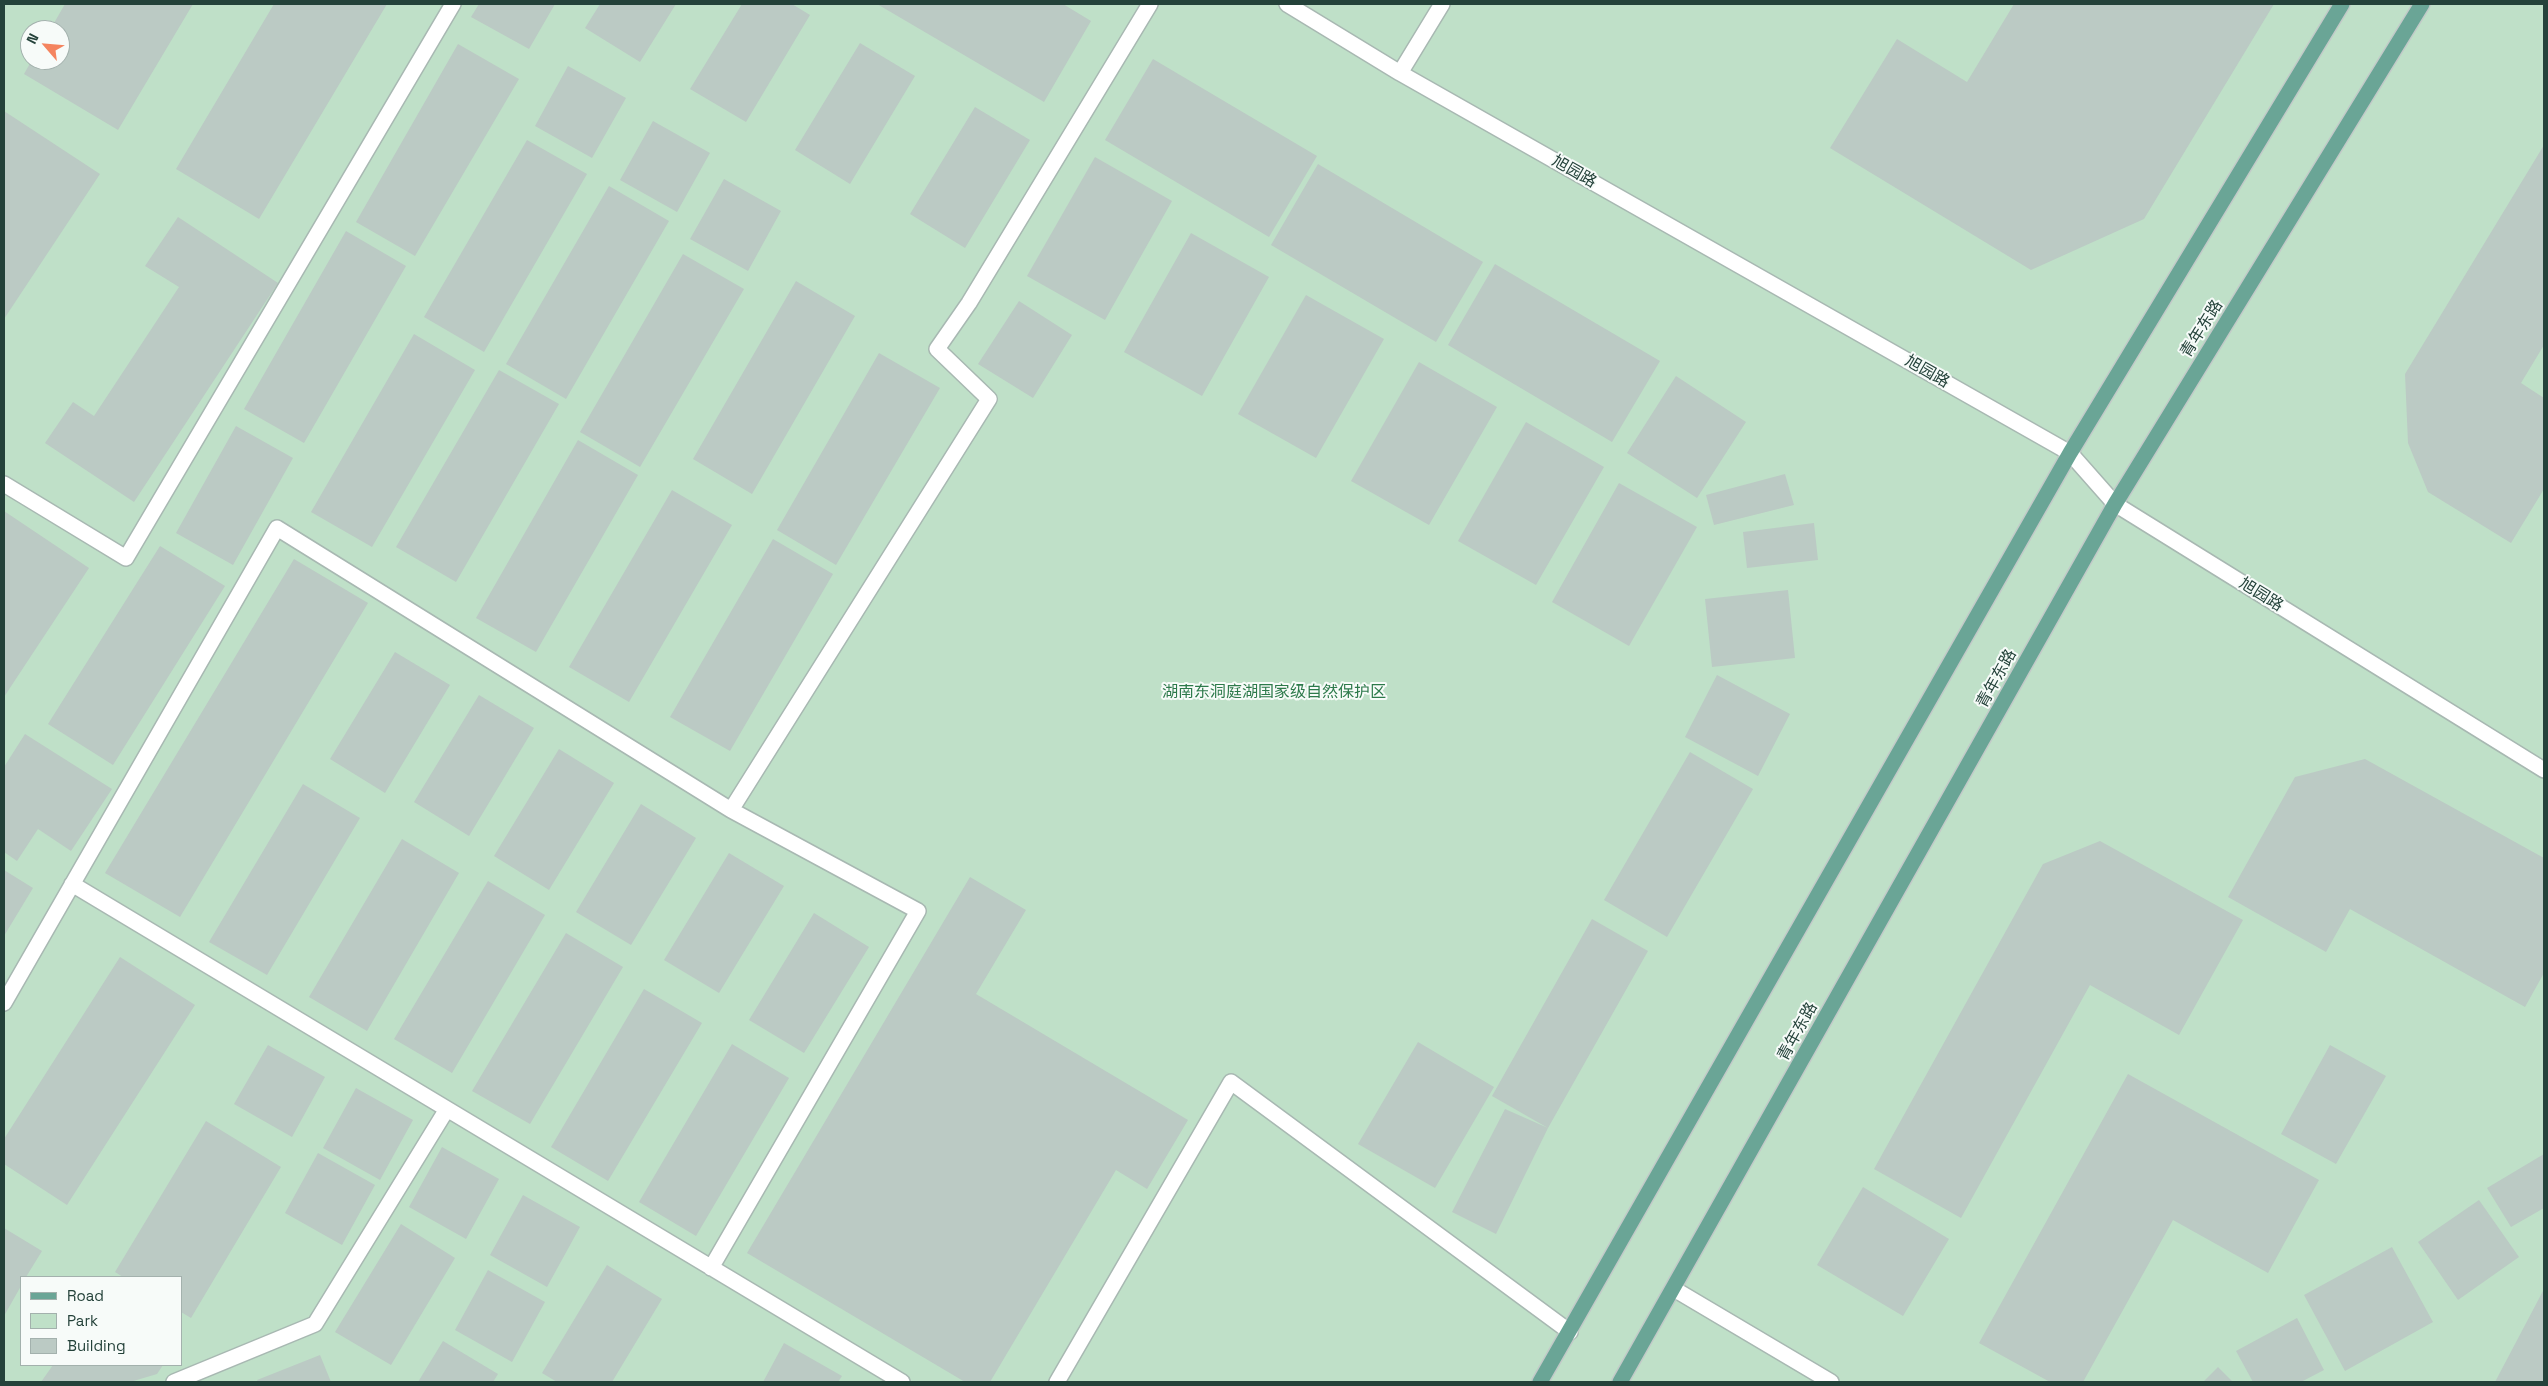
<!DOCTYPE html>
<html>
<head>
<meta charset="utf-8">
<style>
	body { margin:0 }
	#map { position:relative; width:2548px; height:1386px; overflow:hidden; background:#e6efeb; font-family:"Space Grotesk",sans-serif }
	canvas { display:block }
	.frame { position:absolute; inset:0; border:5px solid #24423a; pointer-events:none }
	.legend { position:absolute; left:20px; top:1276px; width:162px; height:90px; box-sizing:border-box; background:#f7fbf9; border:1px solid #a3b1ad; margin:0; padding:6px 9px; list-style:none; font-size:15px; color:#24423a }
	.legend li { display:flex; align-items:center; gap:10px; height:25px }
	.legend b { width:25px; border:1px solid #a3b1ad }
	.north { position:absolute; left:20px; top:20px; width:50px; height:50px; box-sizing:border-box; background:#f7fbf9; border:1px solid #a3b1ad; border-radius:50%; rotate:297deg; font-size:14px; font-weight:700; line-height:20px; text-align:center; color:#24423a }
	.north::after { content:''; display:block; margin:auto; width:18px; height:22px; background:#f4845f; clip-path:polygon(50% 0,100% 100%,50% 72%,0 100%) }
</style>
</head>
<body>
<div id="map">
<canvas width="2548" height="1386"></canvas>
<div class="frame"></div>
<ul class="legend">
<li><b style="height:6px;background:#6aa596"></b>Road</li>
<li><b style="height:14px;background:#bfe0c8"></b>Park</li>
<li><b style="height:14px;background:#bbcac4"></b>Building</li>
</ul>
<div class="north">N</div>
</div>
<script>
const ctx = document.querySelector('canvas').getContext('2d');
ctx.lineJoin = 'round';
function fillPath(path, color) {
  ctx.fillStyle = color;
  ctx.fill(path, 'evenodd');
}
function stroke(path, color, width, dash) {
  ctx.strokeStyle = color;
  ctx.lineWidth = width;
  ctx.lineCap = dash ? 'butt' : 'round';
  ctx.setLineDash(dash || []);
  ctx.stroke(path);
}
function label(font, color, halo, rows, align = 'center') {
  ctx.font = font + ' "Space Grotesk","Noto Sans SC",sans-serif';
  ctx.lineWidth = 4;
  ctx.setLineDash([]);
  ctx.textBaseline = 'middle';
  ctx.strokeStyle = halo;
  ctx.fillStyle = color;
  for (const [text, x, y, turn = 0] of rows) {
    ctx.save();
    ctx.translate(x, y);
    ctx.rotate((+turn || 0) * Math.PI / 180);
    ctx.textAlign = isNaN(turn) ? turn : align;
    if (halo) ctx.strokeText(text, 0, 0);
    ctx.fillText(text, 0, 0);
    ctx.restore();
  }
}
const green = new Path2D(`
	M4 4H2544V1382H4ZM30 30H60V60H30ZM21 1277H181V1365H21Z`);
const building = new Path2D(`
	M65 4H193L118 130 24 74 32 60H60V30H50Z
	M274 4H387L259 219 176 169Z
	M479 4H555L529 49 471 17Z
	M600 4H676L640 62 585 28Z
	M742 4H792L810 15 746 122 690 89Z
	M877 4H1063L1091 21 1044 102Z
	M2014 4H2274L2144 219 2031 270 1830 148 1897 39 1967 82Z
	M860 43 915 76 850 184 795 150Z
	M458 44 519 79 415 256 356 222Z
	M1153 59 1317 156 1269 237 1105 140Z
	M568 66 626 98 592 158 535 126Z
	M975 107 1030 140 965 248 910 214Z
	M4 111 100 174 4 319Z
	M653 121 710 153 677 212 620 180Z
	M527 140 587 174 484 352 424 317Z
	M2544 145V345L2521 383 2544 398V489L2511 543 2428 492 2408 443 2405 374Z
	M1095 157 1172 201 1105 320 1027 276Z
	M1318 164 1483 262 1436 342 1271 245Z
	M724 179 781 211 748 271 690 239Z
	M609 186 669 221 566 399 506 364Z
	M178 217 278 283 134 502 45 443 73 402 94 416 179 287 145 266Z
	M346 231 406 266 304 443 244 409Z
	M1191 233 1269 277 1202 396 1124 352Z
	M683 254 744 289 640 467 580 432Z
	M1495 264 1660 361 1612 442 1448 345Z
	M796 281 855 316 752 494 693 459Z
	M1306 295 1384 339 1316 458 1238 414Z
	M1019 301 1072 335 1033 398 978 364Z
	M414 334 475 370 372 547 311 512Z
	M879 353 940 388 836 565 777 530Z
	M1419 362 1497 407 1429 525 1351 481Z
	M499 370 559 404 456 582 396 547Z
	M1676 376 1746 422 1697 498 1627 453Z
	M1526 422 1604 467 1536 585 1458 541Z
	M236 426 293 458 233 565 176 533Z
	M578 440 638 475 536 652 476 618Z
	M1785 474 1794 505 1714 525 1706 495Z
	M1619 483 1697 527 1629 646 1552 602Z
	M672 490 732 525 629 702 569 667Z
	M4 511 89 568 4 697Z
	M1814 523 1818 560 1747 568 1743 532Z
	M773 539 833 574 730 751 670 717Z
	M160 546 225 586 113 765 48 724Z
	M294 559 368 603 180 917 105 873Z
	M1788 590 1795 658 1712 667 1705 599Z
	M395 652 450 685 385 793 330 759Z
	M1717 675 1790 714 1758 776 1685 737Z
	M479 695 534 728 469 836 414 802Z
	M25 734 112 789 71 851 38 829 17 861 4 852V767Z
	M559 749 614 783 549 890 494 856Z
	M1690 752 1753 789 1667 937 1604 900Z
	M2365 759 2544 858V973L2525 1007 2350 909 2326 952 2228 897 2295 777Z
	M303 784 360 818 267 975 209 942Z
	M641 804 696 838 631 945 576 912Z
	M402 839 459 873 367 1031 309 997Z
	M2100 841 2243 920 2179 1035 2090 985 1961 1218 1874 1169 2043 864Z
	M729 853 784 886 719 993 664 960Z
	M4 870 33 888 4 936Z
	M970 877 1026 910 976 994 1188 1120 1147 1189 1116 1170 990 1382H965L747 1253Z
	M488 881 545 915 452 1073 394 1039Z
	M814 913 869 947 804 1053 749 1020Z
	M1592 919 1648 951 1548 1128 1492 1096Z
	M566 933 623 967 530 1124 472 1091Z
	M120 957 195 1005 67 1205 4 1164V1139Z
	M644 989 702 1023 608 1181 551 1147Z
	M1418 1042 1494 1087 1435 1188 1358 1144Z
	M732 1044 789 1078 696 1236 639 1202Z
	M268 1045 325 1077 292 1137 234 1104Z
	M2330 1045 2386 1076 2336 1164 2281 1134Z
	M2128 1074 2319 1180 2268 1273 2173 1220 2083 1382H2050L1979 1343Z
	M356 1088 413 1120 380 1180 323 1148Z
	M1505 1109 1548 1128 1496 1234 1452 1212Z
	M206 1121 281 1167 191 1318 181 1312V1277H123L115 1272Z
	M442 1147 499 1179 466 1239 409 1207Z
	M318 1153 375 1185 342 1245 285 1213Z
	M2544 1154V1208L2511 1227 2487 1188Z
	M1863 1187 1949 1239 1903 1316 1817 1265Z
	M523 1195 580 1227 547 1287 490 1255Z
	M2479 1200 2519 1257 2458 1300 2418 1242Z
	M401 1224 455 1258 391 1365 335 1332Z
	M4 1228 42 1251 26 1277H21V1286L4 1316Z
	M2392 1247 2433 1322 2345 1371 2304 1295Z
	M607 1265 662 1299 612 1382H557L542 1373Z
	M488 1270 545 1302 512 1362 455 1330Z
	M2544 1289V1382H2495Z
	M2297 1318 2324 1370 2301 1382H2253L2236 1351Z
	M443 1341 498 1374 493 1382H418Z
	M784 1343 842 1376 838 1382H763Z
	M320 1355 331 1382H258L257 1380Z
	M53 1365H163L157 1374 130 1382H41Z
	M2218 1367 2233 1382H2203Z`);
const minor = new Path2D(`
	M1287 4 1400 73 2070 453 2115 504 2544 770
	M1400 73 1442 4
	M4 484 126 558 453 4
	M72 884 902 1382
	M4 1003 277 528 731 810 989 399 937 349 969 303 1150 4
	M711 1268 918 911 731 810
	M1674 1289 1831 1382
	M174 1382 315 1324 447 1109
	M1057 1382 1231 1082 1570 1332`);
const major = new Path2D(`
	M1540 1382 2070 453 2342 4
	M1620 1382 2115 504 2422 4`);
const streetNames = [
	["旭园路",1574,172,30],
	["青年东路",2202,329,-58],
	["旭园路",1927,372,30],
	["旭园路",2261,595,32],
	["青年东路",1997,679,-61],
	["青年东路",1798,1032,-61]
];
const parkNames = [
	["湖南东洞庭湖国家级自然保护区",1274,693]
];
fillPath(green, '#bfe0c8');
fillPath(building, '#bbcac4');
stroke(minor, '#a8b8b2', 18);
stroke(major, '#c2cac8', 18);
stroke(minor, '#fff', 15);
stroke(major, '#6aa596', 15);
label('16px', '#24423a', '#f7fbf9', streetNames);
label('16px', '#2d7a4b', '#f7fbf9', parkNames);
</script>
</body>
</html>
